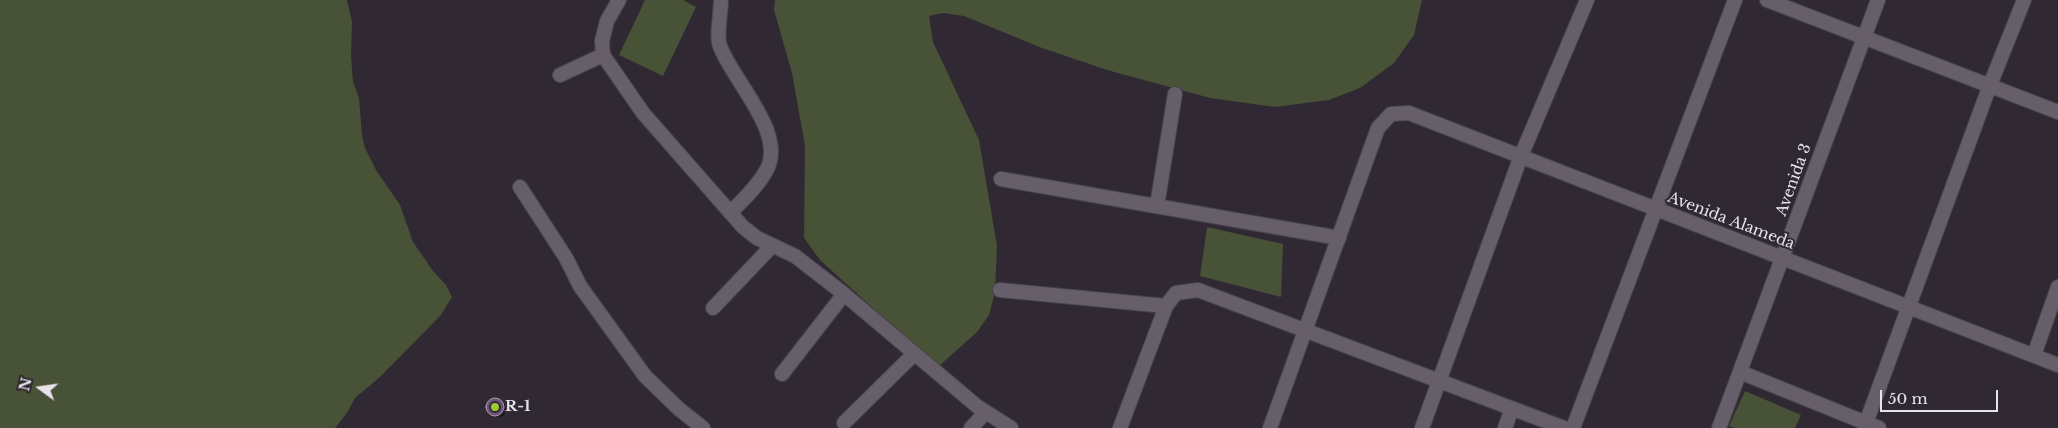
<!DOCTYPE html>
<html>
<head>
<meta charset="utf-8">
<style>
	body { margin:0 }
	#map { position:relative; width:2058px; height:428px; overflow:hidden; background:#302933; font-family:"Libre Baskerville",serif }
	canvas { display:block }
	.north { position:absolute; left:15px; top:363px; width:50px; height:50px; -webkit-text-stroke:4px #302933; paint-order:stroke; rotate:284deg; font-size:14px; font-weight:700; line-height:20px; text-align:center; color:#e8e3ea }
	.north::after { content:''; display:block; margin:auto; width:18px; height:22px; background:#e8e3ea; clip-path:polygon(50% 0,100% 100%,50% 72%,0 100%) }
	.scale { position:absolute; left:1880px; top:390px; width:118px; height:22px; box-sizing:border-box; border:2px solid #e8e3ea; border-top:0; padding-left:6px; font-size:15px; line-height:18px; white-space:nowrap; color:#e8e3ea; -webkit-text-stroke:4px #302933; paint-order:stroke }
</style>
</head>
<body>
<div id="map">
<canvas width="2058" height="428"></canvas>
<div class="north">N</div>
<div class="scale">50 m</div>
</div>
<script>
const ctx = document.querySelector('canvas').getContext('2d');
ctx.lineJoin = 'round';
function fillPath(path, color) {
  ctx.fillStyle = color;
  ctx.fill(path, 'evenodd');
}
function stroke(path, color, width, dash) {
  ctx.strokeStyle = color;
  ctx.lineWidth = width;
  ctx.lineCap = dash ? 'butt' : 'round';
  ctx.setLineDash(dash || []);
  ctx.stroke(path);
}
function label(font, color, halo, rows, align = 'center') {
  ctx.font = font + ' "Libre Baskerville",serif';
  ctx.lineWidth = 4;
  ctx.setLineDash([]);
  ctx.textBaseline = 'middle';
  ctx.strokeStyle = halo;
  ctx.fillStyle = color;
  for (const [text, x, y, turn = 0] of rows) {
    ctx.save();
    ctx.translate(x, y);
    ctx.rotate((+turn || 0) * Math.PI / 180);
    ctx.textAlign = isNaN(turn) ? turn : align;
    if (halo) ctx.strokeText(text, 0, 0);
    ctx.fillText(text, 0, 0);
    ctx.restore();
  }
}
const green = new Path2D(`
	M0 0H347L352 22 351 56 353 82 359 98 362 136 365 148 376 170 400 205 413 242 433 271 446 285 452 297 441 315 380 377 355 398 347 413 335 428H0Z
	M645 0H683L696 7 663 76 619 55Z
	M775 0H1422L1414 35 1394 63 1360 88 1329 100 1275 107 1210 98 1107 70 1042 48 964 16 943 13 929 16 933 42 979 140 997 246 995 292 989 315 977 332 938 367 820 260 804 238 805 146 792 73 774 10Z
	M1207 227 1283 244 1281 297 1200 276Z
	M1745 391 1801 415 1795 428H1735L1729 426Z`);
const shadow = new Path2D(`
	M496 399 507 406V411L503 416 498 417 490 412 488 405 491 401Z`);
const building = new Path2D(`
	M486 407a9 9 0 1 1 18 0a9 9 0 1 1-18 0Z`);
const minor = new Path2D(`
	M619 0 607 21 602 41 603 55 643 113 743 227 757 238 795 256 844 294 978 407 1011 428
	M721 0C721 13 716 36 720 46 732 80 788 134 766 171 757 187 743 200 731 212
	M1767 0 2058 112
	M560 75 603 55
	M1001 179 1339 238
	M520 187 566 258 580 286 645 376 679 409 703 428
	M1157 206 1175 94
	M1000 290 1166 306
	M713 308 772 246
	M2034 355 2058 287
	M1740 372 1866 423 1869 428
	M782 374 844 294
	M844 423 914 354
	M971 428 986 412
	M1120 428 1166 306 1176 293 1198 290 1564 428
	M1270 428 1378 128 1391 114 1409 113 2058 365
	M1422 428 1521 156 1587 0
	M1505 428 1512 408
	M1573 428 1735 0
	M1719 428 1878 0
	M1879 428 1866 423 1990 85 2024 0`);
const markers = [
	[495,407,5,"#9bcb33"]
];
const streetNames = [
	["Avenida 3",1794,180,-70],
	["Avenida Alameda",1731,221,21]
];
const poiNames = [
	["R-1",505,407]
];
fillPath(green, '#475236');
fillPath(shadow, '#0007');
fillPath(building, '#6e527d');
stroke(building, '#a8a1ad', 1);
stroke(minor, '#4a444d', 16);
stroke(minor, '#665f6a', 14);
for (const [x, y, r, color] of markers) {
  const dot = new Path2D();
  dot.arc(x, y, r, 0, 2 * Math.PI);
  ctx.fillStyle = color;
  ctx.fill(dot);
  stroke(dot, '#302933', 2);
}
label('15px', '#e8e3ea', '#302933', streetNames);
label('bold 15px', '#e8e3ea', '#302933', poiNames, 'left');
</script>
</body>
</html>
